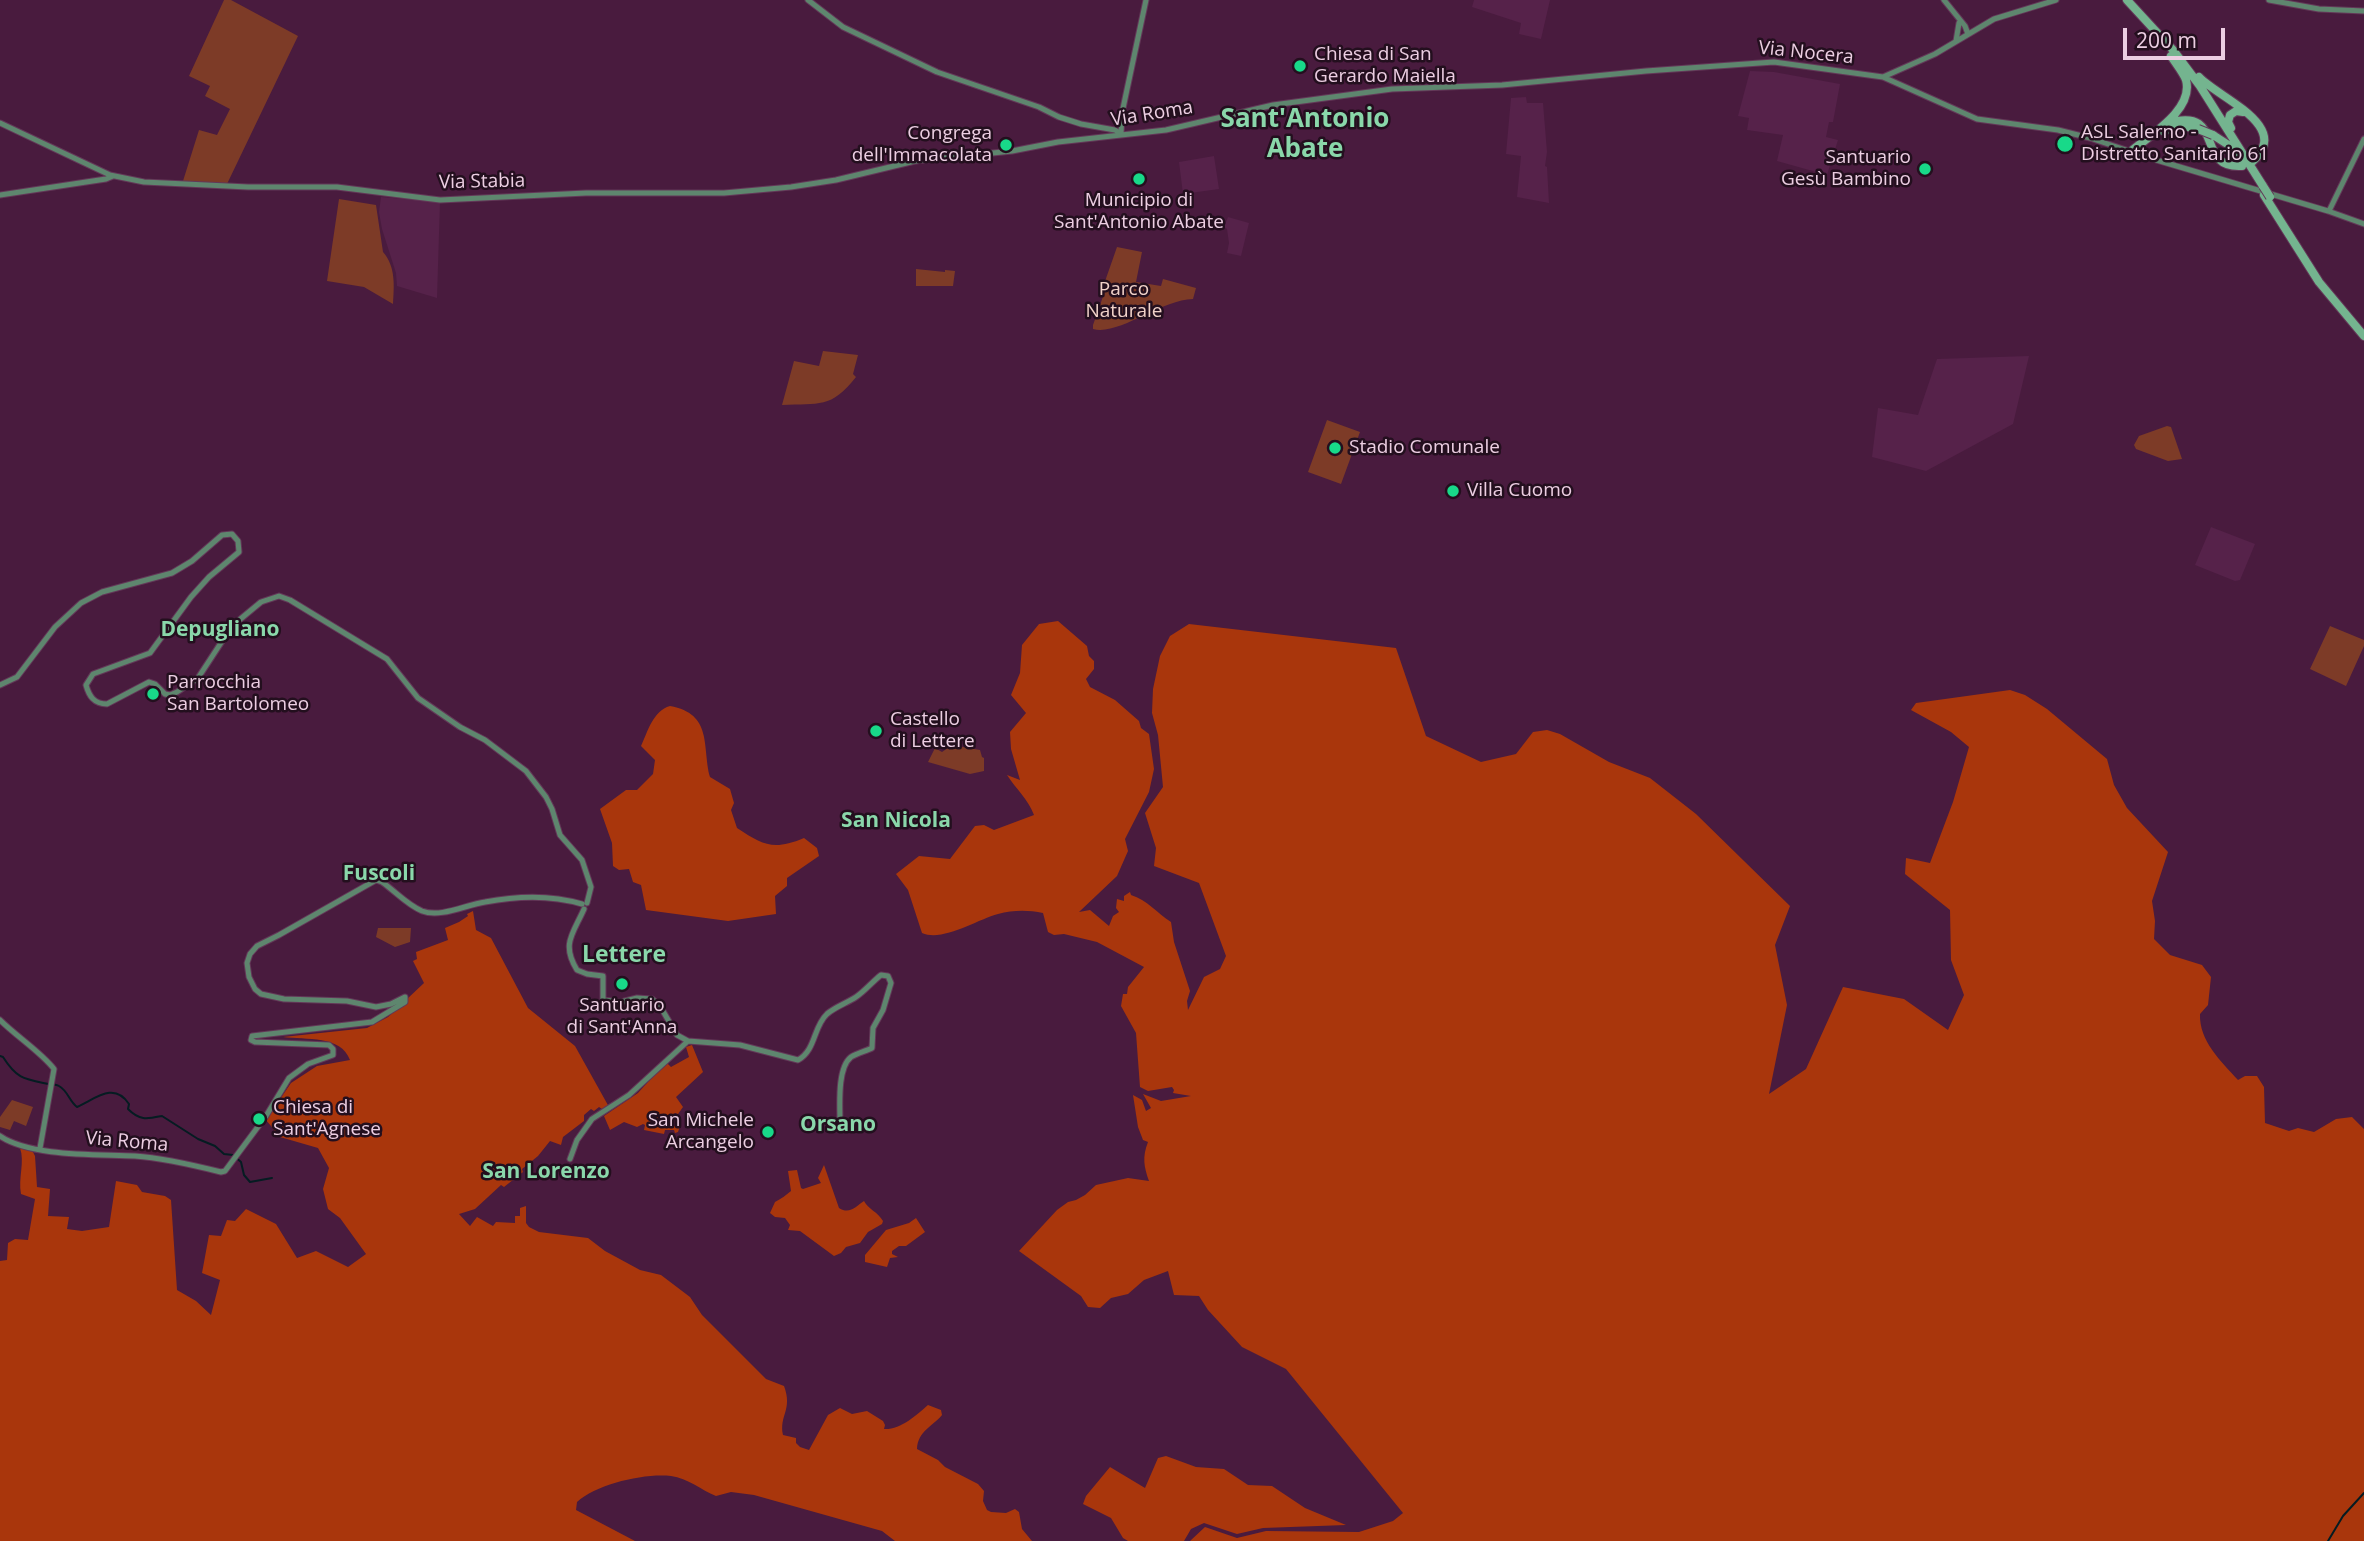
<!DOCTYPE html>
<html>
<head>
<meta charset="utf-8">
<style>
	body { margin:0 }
	#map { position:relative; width:2364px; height:1541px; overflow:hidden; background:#491b3e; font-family:"Open Sans",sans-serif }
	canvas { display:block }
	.scale { position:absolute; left:2123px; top:28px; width:102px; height:32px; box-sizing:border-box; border:4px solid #eccee2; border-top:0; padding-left:9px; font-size:21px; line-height:24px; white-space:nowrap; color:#eccee2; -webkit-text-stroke:5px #230f1e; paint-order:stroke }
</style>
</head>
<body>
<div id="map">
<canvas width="2364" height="1541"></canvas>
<div class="scale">200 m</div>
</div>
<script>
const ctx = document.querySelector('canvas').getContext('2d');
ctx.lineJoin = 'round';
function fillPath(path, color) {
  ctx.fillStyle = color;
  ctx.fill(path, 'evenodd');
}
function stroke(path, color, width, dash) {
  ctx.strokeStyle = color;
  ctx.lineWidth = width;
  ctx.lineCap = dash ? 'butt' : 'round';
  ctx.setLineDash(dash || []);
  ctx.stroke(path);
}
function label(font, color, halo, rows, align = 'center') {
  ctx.font = font + ' "Open Sans",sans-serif';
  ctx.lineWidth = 5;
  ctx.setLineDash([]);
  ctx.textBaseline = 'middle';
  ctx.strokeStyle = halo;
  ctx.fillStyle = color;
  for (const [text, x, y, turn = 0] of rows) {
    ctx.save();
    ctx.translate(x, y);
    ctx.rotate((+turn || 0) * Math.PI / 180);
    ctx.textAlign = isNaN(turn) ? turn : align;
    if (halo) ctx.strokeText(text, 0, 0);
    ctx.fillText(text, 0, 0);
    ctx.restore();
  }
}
const built = new Path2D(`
	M1474 0H1550L1541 39 1519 34 1521 23 1472 7Z
	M1750 71 1774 72 1840 84 1833 122H1829L1826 137 1838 140 1827 175 1777 161 1783 135 1747 130 1749 118 1738 116Z
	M1526 97 1527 103H1543L1547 152 1545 166 1547 167 1549 203 1517 197 1521 156 1506 154 1511 98Z
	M1214 156 1219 189 1183 194 1179 162Z
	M381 197 440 202 437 298 397 286 396 273 382 229 379 212Z
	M1228 217 1249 223 1241 256 1227 253 1229 243 1227 229 1224 227Z
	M2029 356 2013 424 1926 471 1872 457 1878 408 1918 415 1937 359Z
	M2211 527 2255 544 2240 580 2235 581 2195 565Z`);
const green = new Path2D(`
	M224 0H231L298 36 227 184 183 181 199 130 217 135 230 109 205 96 210 86 189 76Z
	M339 199 376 205 383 252C396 267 394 286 393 304L364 287 327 281Z
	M1117 247 1142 252 1136 282 1161 286 1163 279 1196 288 1193 299C1160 300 1119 336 1093 329V325L1106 288 1103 287Z
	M916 269 945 272V270L955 271 953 286H916Z
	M823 351 858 355 853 374 856 377C831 409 819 403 782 405L794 361 819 366Z
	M1327 420 1360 432 1341 484 1308 472Z
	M2167 426 2171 427 2182 459 2168 461 2136 449 2134 445 2139 436Z
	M2330 626 2364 640V646L2346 686 2310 669Z
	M952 745 980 750 982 757 984 758V771L970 774 928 762 935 748 942 752Z
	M378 928H411L410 942 395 947 376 937Z
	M12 1100 33 1107 26 1126 14 1121 10 1130 0 1127V1117Z`);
const forest = new Path2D(`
	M1058 621 1087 646 1089 656 1094 661V669L1086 679 1090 687 1115 700 1139 721 1141 728 1149 734 1154 769 1149 792 1125 839 1128 851 1117 876 1079 912 1090 910 1109 926 1113 916 1119 912 1116 908 1117 899 1124 901V896L1130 892 1131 895C1147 900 1157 913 1171 922L1174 942 1190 991 1187 1001 1188 1010 1204 977 1220 969 1226 956 1199 883 1154 866 1156 848 1145 813 1163 787 1158 735 1152 713 1153 689 1160 656 1170 636 1189 624 1396 648 1426 736 1481 762 1516 754 1533 732 1547 730 1560 734 1609 762 1650 778 1696 814 1790 906 1775 945 1787 1005 1769 1094 1806 1069 1843 987 1904 999 1948 1030 1964 995 1951 960 1950 910 1905 874 1906 858 1930 863 1953 802 1969 747 1951 732 1911 710 1916 703 2010 690 2025 695 2047 709 2107 759 2114 785 2127 808 2168 852 2152 901 2155 921 2154 939 2170 955 2202 965 2211 977 2208 1005 2200 1014C2199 1041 2221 1061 2238 1080L2245 1076H2257L2264 1087 2265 1123 2289 1131 2298 1128 2314 1132 2336 1119 2352 1117 2364 1129V1541H1190L1205 1527 1237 1538 1266 1531 1359 1532 1393 1521 1403 1513 1286 1369 1242 1347 1208 1310 1199 1296 1174 1295 1168 1271 1144 1280 1128 1294 1111 1298 1100 1308 1088 1307 1081 1296 1019 1251 1057 1210 1068 1202 1076 1200 1085 1195 1096 1185 1128 1178 1149 1181C1144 1167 1142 1157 1148 1142L1143 1140 1138 1127 1133 1095 1142 1100 1146 1111 1151 1108 1143 1094 1161 1101 1191 1096 1173 1093 1174 1090 1172 1087 1148 1091 1140 1087 1136 1033 1121 1006 1123 994H1127L1128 987 1144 967 1097 942 1064 934 1054 935 1048 932 1043 913C1028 910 1013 910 998 914 976 920 943 942 922 933L908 890 896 874 919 856 950 859 975 826 984 825 994 830 1034 815C1028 799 1016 789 1007 775L1020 780 1011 749 1010 732 1026 713 1011 695 1020 673 1022 645 1039 624Z
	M670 706C713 714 702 746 710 777L730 789 734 803 731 810 737 828C763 845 773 851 804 838L817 848 819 856 787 878V886L775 896 776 914 728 921 646 910 641 885 633 882 629 869 619 870 613 866 612 843 600 809 626 790H637L653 774 655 760 641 746C648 731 653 711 670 706Z
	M473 911 476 930 491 938 528 1008 575 1046 609 1107 602 1109 599 1107 594 1111 591 1109 584 1115V1121L563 1137 561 1145 550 1141 538 1156 522 1169 523 1172 504 1187 501 1185 475 1209 459 1214 470 1226 477 1217 493 1226 496 1222 515 1223V1216H520V1208L526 1206V1223L529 1227 539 1232 588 1238 605 1251 640 1270 661 1275 690 1297 702 1315 766 1379 784 1386C793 1410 779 1415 783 1435L796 1438V1443L800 1447 809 1450 828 1415 840 1408 852 1414 867 1411 883 1421 885 1425 884 1429C900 1430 917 1415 928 1405L941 1410 942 1415C932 1427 918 1431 917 1449L938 1460 945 1467 978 1484 984 1491 983 1501 987 1510 991 1512 1006 1513 1015 1509 1019 1512 1022 1529 1032 1541H895L882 1531 754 1495 731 1492 716 1496C701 1490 688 1478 671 1476 644 1473 597 1484 577 1502L576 1510 635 1541H0V1261L7 1260 8 1243 15 1239 28 1240 35 1199 21 1194C18 1178 25 1162 20 1148L32 1150 35 1156 37 1187 50 1189 48 1216 69 1217 67 1229 82 1231 109 1227 116 1181 137 1185 142 1192 165 1196 171 1200 177 1290 196 1301 211 1315 220 1280 202 1273 209 1235 221 1236 227 1220 235 1221 246 1209 276 1224 297 1258 316 1251 348 1267 366 1254 340 1218 328 1209 323 1189 329 1168 318 1148 280 1137 266 1120 291 1083 317 1066 350 1060C341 1035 306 1040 283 1037L367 1028 388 1017 424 983 413 961 417 959 416 952 448 940 445 928 459 922 468 916 467 914Z
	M692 1045 703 1072 676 1097 683 1107 678 1114 675 1113 672 1116 671 1126H680L678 1132 675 1133 674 1130H665L664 1134 644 1130 645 1125 643 1124 637 1127 624 1122 610 1130 604 1116 638 1093 666 1062 671 1067 689 1057 686 1047Z
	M824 1165 839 1208C850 1215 856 1206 864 1201 868 1209 878 1212 883 1221L882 1224 868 1232 860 1243 846 1247 841 1253 834 1256 800 1231 788 1230 790 1225 785 1218 775 1217 770 1213 775 1202C781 1199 786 1195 791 1191L788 1171 797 1170 801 1188 803 1189 821 1183 818 1178Z
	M916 1218 925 1232 906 1246H899L892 1251V1254L898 1257 890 1258 887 1267 865 1262V1255L886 1230 909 1223Z
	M1166 1456 1196 1467 1224 1469 1248 1485 1272 1486 1305 1508 1346 1525 1263 1528 1237 1534 1204 1523 1191 1529 1184 1541H1128L1123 1538 1111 1518 1083 1504 1086 1496 1110 1467 1145 1488 1158 1458Z`);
const stream = new Path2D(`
	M0 1056 3 1057C17 1079 24 1079 48 1084 52 1085 56 1084 59 1086 68 1091 69 1101 77 1107 95 1099 114 1081 129 1104L128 1109C140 1121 147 1119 162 1116L198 1139 215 1146 224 1154 233 1155 241 1162 244 1175 250 1182 272 1178
	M2328 1541 2343 1516 2364 1493`);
const secondary = new Path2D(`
	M808 0 843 27 937 72 1039 107 1059 117 1081 124 1115 130 1121 134
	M1944 0 1965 26 1968 34
	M2269 0 2319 9 2364 11
	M1956 41 1959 23
	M1883 77 1935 54 1994 19 2056 0
	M0 123 110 175 144 182 248 187H337L440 200 586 193H724L791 187 836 180 915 161 1012 151 1058 142 1166 130 1273 105 1392 89 1502 85 1646 71 1774 62 1883 77 1977 119 2058 130 2090 138 2153 159 2328 211 2364 224
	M1121 134 1122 113 1146 0
	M0 195 106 179 113 176
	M2329 211 2364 139
	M0 685 17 677 55 627 81 603 102 592 172 573 192 561 222 535 232 534 238 541 239 552 209 577 191 597 150 653 93 674 86 685C89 696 94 704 107 704L149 682 155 684 165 694 170 695 177 692 198 678 232 626 261 602 279 596 290 600 387 659 418 698 460 727 485 740 526 771 546 797 552 809 560 835 582 860 591 887 587 903
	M584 909C573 934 561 944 577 970L587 974 603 976V1000L621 1002 637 998 652 999 660 1006 677 1035 688 1041 740 1045 798 1060C816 1050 813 1027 827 1014 835 1007 847 1003 856 997 865 991 872 982 881 975L888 976 891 983 883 1010 873 1028 872 1048C866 1051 857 1053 851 1057 837 1068 840 1106 840 1122
	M0 1020C16 1036 42 1053 54 1069L40 1148
	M0 1136C31 1157 98 1154 135 1156 164 1158 193 1165 221 1172L225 1171 266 1116 289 1078 308 1064 333 1055V1049L329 1045 255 1042 251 1040 252 1036 372 1022 405 1002V997L391 1004 376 1007 347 1001 284 999 261 994 255 989 249 977 247 963 250 954 257 946 279 935 376 880 382 882C395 891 407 905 422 911 441 918 465 905 485 902 516 896 552 895 582 904
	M570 1159 577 1140 592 1119 629 1095 688 1041`);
const highway = new Path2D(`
	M2127 0 2173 50 2200 86 2263 186
	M2199 77C2220 99 2293 126 2252 162
	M2168 123C2227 106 2193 169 2242 166
	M2231 128 2228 122 2230 115 2236 111 2243 112
	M2163 131 2183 126 2198 129
	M2213 135 2227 144 2241 159
	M2130 152C2150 135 2194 110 2186 80 2183 72 2176 64 2171 56
	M2264 195 2319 282 2364 336`);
const highwayBridge = new Path2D(`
	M2198 129 2213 135
	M2263 186 2270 197`);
const markers = [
	[1300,66,7,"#18d989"],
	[2065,144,9,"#18d989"],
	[1006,145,7,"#18d989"],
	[1925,169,7,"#18d989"],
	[1139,179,7,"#18d989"],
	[1335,448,7,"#18d989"],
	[1453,491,7,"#18d989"],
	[153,694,7,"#18d989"],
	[876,731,7,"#18d989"],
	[622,984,7,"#18d989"],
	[259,1119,7,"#18d989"],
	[768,1132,7,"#18d989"]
];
const streetNames = [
	["Via Nocera",1806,53,6],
	["Via Roma",1152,114,-9],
	["Via Stabia",482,182,-1],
	["Via Roma",127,1142,5]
];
const poiNames = [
	["Chiesa di San",1314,55],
	["Gerardo Maiella",1314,77],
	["ASL Salerno -",2081,133],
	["Distretto Sanitario 61",2081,155],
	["Congrega",992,134,"right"],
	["dell'Immacolata",992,156,"right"],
	["Santuario",1911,158,"right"],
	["Gesù Bambino",1911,180,"right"],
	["Municipio di",1139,201,"center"],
	["Sant'Antonio Abate",1139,223,"center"],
	["Stadio Comunale",1349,448],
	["Villa Cuomo",1467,491],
	["Parrocchia",167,683],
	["San Bartolomeo",167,705],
	["Castello",890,720],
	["di Lettere",890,742],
	["Santuario",622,1006,"center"],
	["di Sant'Anna",622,1028,"center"],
	["Chiesa di",273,1108],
	["Sant'Agnese",273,1130],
	["San Michele",754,1121,"right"],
	["Arcangelo",754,1143,"right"]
];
const parkNames = [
	["Parco",1124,290],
	["Naturale",1124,312]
];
const neighbourhoodNames = [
	["Depugliano",220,630],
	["San Nicola",896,821],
	["Fuscoli",379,874],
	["Orsano",838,1125],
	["San Lorenzo",546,1172]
];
const quarterNames = [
	["Lettere",624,955]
];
const districtNames = [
	["Sant'Antonio",1305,120],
	["Abate",1305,150]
];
fillPath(built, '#56224a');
fillPath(green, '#7d3b27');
fillPath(forest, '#a9360c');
stroke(stream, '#051c22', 2);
stroke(secondary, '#633858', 7);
stroke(highway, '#633858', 10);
stroke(secondary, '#5e866e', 5);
stroke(highway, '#74b48f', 8);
stroke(highwayBridge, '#633858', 10, []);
stroke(highwayBridge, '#74b48f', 8);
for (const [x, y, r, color] of markers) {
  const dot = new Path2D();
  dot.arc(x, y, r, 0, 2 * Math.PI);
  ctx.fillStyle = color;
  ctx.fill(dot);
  stroke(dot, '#230f1e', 2.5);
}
label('19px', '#eccee2', '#230f1e', streetNames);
label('19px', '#eccee2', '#230f1e', poiNames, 'left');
label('19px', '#f0d1c8', '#230f1e', parkNames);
label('bold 21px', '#8ad7aa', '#230f1e', neighbourhoodNames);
label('bold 23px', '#8ad7aa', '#230f1e', quarterNames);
label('bold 26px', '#8ad7aa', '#230f1e', districtNames);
</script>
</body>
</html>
